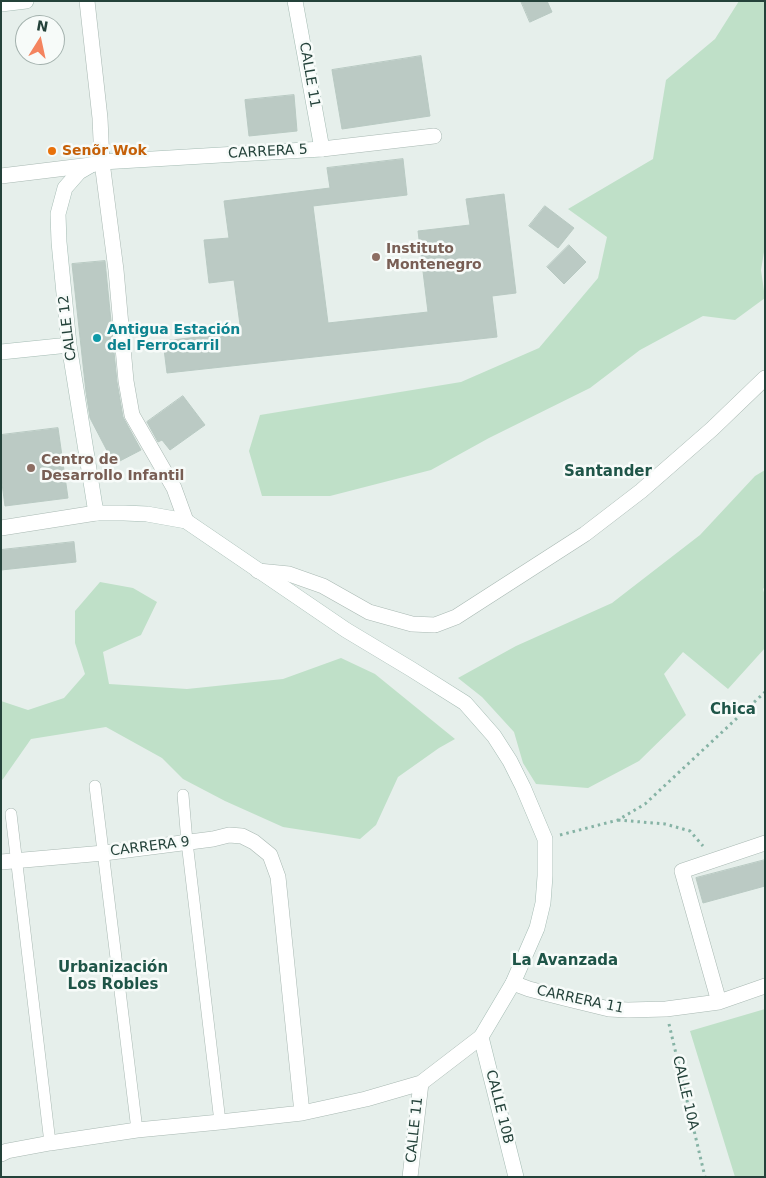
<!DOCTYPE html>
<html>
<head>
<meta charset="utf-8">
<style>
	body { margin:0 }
	#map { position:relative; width:766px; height:1178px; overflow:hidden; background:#e6efeb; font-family:"DejaVu Sans",sans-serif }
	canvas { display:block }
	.frame { position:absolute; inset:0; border:2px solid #24423a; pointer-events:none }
	.north { position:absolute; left:15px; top:15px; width:50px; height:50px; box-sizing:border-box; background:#f7fbf9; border:1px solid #a3b1ad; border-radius:50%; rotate:10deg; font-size:14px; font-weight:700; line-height:20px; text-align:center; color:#24423a }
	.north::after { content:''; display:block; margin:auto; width:18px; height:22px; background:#f4845f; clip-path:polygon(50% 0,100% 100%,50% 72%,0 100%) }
</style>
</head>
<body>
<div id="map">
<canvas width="766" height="1178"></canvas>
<div class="frame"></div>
<div class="north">N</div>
</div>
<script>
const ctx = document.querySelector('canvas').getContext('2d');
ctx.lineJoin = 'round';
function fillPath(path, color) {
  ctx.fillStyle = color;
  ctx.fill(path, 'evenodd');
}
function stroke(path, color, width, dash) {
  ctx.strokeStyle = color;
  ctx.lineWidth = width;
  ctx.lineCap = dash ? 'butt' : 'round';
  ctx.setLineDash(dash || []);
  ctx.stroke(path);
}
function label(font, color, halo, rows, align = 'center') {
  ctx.font = font + ' "DejaVu Sans",sans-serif';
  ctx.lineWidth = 5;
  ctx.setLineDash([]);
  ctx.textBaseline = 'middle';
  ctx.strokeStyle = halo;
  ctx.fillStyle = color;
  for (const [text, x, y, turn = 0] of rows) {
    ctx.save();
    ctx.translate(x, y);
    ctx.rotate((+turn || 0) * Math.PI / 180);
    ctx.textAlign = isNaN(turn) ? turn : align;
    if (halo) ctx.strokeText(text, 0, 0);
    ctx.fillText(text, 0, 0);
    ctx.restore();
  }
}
const green = new Path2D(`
	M739 1H765V246L761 270 765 298 735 320 703 316 640 350 590 388 489 438 431 470 330 496H262L249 451 260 415 461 382 539 348 598 278 607 237 568 209 653 159 666 80 715 39Z
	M765 470V587L763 589 765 596V648L728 689 683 652 664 674 686 715 639 761 588 788 536 784 523 763 514 732 482 697 458 678 516 646 612 603 700 535 755 476Z
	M100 582 133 588 157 602 141 635 103 652 109 684 187 689 283 679 341 658 375 674 455 739 439 748 398 777 376 825 360 839 283 827 225 801 183 779 162 758 106 727 31 739 3 779 1 781V701L28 710 64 698 85 674 75 643V611Z
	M765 1009V1177H735L690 1031Z`);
const building = new Path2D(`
	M521 1H547L552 12 530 22Z
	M421 56 430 116 342 129 332 70Z
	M294 95 297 131 249 136 245 100Z
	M403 159 407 195 313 206 328 323 428 312 418 231 470 225 466 199 504 194 516 293 492 296 497 337 167 373 163 341 241 332 234 280 209 283 204 240 229 238 224 201 330 188 327 168Z
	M545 206 574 228 558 248 529 226Z
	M569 245 586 262 564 284 547 267Z
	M105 261 117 382 123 417 141 450 114 464 90 418 86 392 72 264Z
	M183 396 205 425 170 450 162 440 158 442 147 422Z
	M58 428 68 498 5 506 1 476V435Z
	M74 542 76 562 1 570V550Z
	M765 860V886L703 903 696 878Z`);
const path = new Path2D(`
	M618 820 665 824 690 831 703 846
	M560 835 618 820 645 804 765 692
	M669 1024 705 1177`);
const service = new Path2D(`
	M95 786 137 1130
	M183 795 187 842 220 1122
	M11 814 50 1143`);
const minor = new Path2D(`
	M87 1 100 118 102 162 116 270 126 381 132 415 174 488 186 521
	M322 149 434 136
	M1 176 91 165
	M258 571 289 574 323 586 369 612 412 624 435 625 456 617 585 534 641 491 712 429 765 378
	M1 862 104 853 213 839 229 835 242 836 254 842 270 855 278 877 302 1113
	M513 983 529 989 564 998 609 1009 628 1010 666 1009 719 1002 765 986
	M719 1002 682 871 765 843
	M1 1154 7 1151 50 1143 137 1130 220 1122 302 1113 366 1099 421 1083 481 1037
	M410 1177 421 1083`);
const tertiary = new Path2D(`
	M1 528 96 513`);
const secondary = new Path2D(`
	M295 1 322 149 102 162 91 165 79 172 65 188 58 214 59 242 69 345 96 513H124L147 514 186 521 346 630 411 669 465 703 494 736 510 761 523 787 545 839V876L543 903 537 928 513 983 481 1037 516 1177
	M1 4 26 1
	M1 352 69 345`);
const markers = [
	[52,151,5,"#e8710a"],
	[376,257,5,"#8d6e63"],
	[97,338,5,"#0f9aa8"],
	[31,468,5,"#8d6e63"]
];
const streetNames = [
	["CALLE 11",309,75,80],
	["CARRERA 5",268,152,-3],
	["CALLE 12",68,328,-97],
	["CARRERA 9",150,847,-7],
	["CARRERA 11",580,1000,12],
	["CALLE 10A",685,1093,77],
	["CALLE 10B",499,1107,76],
	["CALLE 11",415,1130,-84]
];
const foodNames = [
	["Senõr Wok",62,151]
];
const educationNames = [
	["Instituto",386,249],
	["Montenegro",386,265],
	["Centro de",41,460],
	["Desarrollo Infantil",41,476]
];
const cultureNames = [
	["Antigua Estación",107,330],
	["del Ferrocarril",107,346]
];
const neighbourhoodNames = [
	["Santander",608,472],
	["Chica",733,710],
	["La Avanzada",565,961],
	["Urbanización",113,968],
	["Los Robles",113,985]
];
fillPath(green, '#bfe0c8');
fillPath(building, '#bbcac4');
stroke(building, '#b8c9c2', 1);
stroke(service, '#a8b8b2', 12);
stroke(minor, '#a8b8b2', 16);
stroke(tertiary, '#a8b8b2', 16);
stroke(secondary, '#a4bbb3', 16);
stroke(path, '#86b3a5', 3, [2.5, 4]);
stroke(service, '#fff', 11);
stroke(minor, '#fff', 15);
stroke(tertiary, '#fff', 15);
stroke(secondary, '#fff', 15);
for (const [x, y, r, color] of markers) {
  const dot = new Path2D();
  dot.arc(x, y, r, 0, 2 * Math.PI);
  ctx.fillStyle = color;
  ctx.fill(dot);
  stroke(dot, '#f7fbf9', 2);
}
label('14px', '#24423a', '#f7fbf9', streetNames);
label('bold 14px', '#c56008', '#f7fbf9', foodNames, 'left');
label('bold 14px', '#785e54', '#f7fbf9', educationNames, 'left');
label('bold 14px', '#0d838f', '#f7fbf9', cultureNames, 'left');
label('bold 15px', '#1f5548', '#f7fbf9', neighbourhoodNames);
</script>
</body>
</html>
